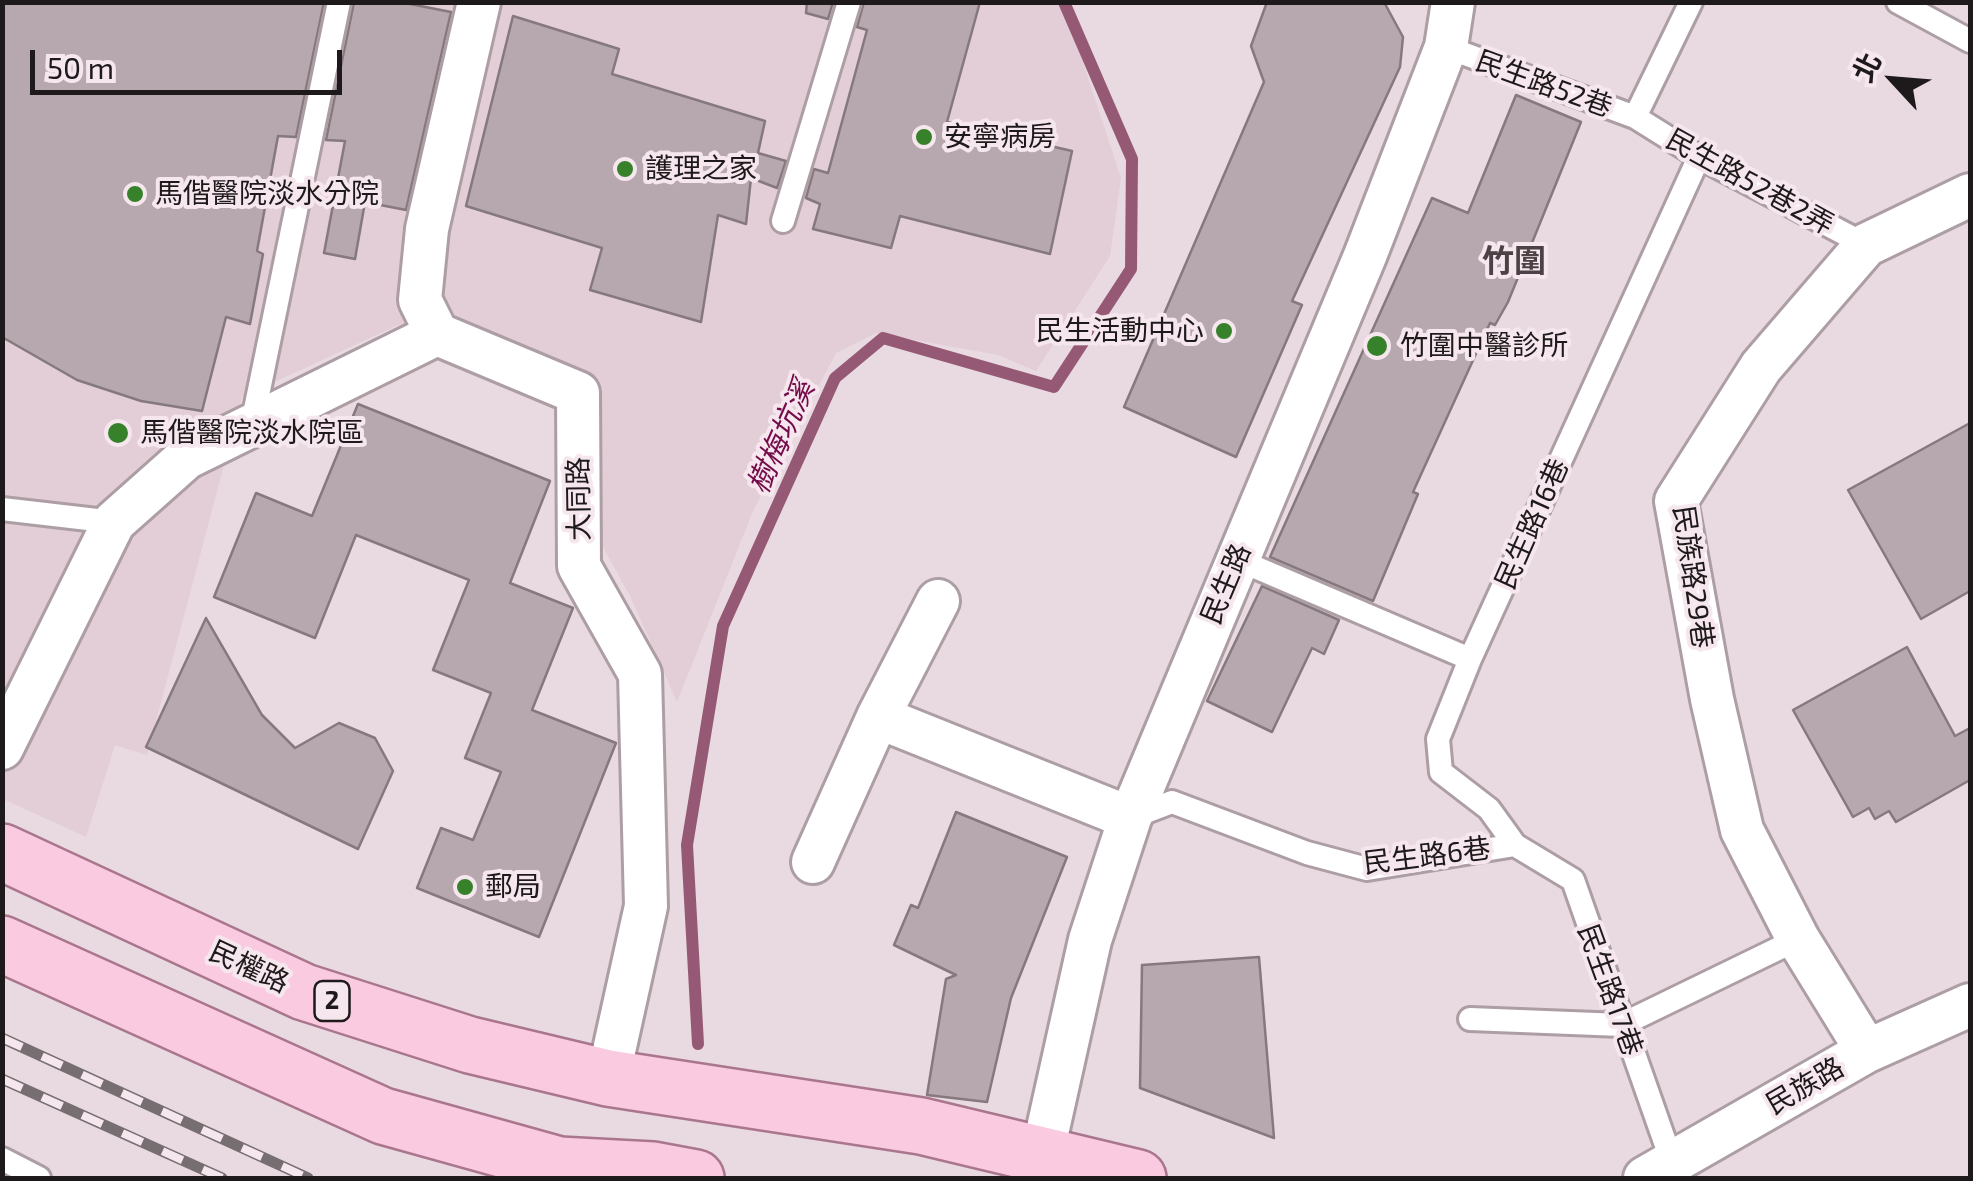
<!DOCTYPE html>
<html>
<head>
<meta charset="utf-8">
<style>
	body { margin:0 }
	#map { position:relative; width:1973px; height:1181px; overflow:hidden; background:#e8dae0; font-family:"Exo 2","Noto Sans TC",sans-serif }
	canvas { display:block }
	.frame { position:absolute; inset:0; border:5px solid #1e191b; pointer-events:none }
	.north { position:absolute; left:1843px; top:30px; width:100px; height:100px; -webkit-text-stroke:8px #f5e7ed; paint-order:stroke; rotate:296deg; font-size:28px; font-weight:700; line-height:40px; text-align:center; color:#1e191b }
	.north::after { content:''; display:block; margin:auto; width:35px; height:45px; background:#1e191b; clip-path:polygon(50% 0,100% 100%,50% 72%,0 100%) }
	.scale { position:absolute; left:30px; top:50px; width:312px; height:45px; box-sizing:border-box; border:5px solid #1e191b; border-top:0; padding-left:12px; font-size:30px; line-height:35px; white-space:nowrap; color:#1e191b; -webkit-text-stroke:8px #f5e7ed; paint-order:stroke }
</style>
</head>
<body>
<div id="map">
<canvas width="1973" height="1181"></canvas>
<div class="frame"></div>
<div class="north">北</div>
<div class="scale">50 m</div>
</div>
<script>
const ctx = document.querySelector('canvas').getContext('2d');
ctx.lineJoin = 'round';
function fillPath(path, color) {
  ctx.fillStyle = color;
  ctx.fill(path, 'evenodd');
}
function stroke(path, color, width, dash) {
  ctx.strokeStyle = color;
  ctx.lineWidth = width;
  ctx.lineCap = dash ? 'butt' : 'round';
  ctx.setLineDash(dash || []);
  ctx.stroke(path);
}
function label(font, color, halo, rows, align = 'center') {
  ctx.font = font + ' "Exo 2","Noto Sans TC",sans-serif';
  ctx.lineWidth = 8;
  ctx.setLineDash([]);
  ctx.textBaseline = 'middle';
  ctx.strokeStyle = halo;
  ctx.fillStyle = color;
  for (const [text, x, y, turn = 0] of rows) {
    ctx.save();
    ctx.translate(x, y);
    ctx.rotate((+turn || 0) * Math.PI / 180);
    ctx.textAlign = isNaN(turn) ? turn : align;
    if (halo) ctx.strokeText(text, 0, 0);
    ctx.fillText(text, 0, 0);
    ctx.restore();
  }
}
const built = new Path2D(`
	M3 3H1057L1071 26 1121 178 1110 256 1036 371 998 355 876 333 836 353 753 511 677 702 630 596 597 536 602 406 581 373 453 316 396 326 242 397 147 755 115 745 86 837 3 799Z`);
const stream = new Path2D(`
	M698 1044 687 845 723 626 835 378 883 338 1054 387 1131 269 1132 159 1064 2`);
const building = new Path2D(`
	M2 2H324L296 137 278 136 257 251 263 254 250 324 226 317 202 411 141 401 77 380 2 337Z
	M354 2H400L451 12 406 210 365 202 355 259 324 253 345 141 326 140Z
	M807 2H833L828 19 806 13Z
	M864 2H980L947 122 1072 151 1050 254 900 216 891 248 813 229 820 204 806 198 814 169 828 173 867 30 857 27Z
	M1267 2H1384L1403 37 1400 67 1292 301 1302 305 1236 457 1124 407 1264 82 1251 46Z
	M513 16 619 49 612 74 765 121 758 153 786 161 777 188 751 178 746 224 718 215 701 322 590 290 602 248 466 206Z
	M1516 95 1581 122 1508 302 1495 325 1490 323 1413 492 1418 494 1373 601 1270 557 1432 198 1468 213Z
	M358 404 550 481 510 583 573 608 532 710 616 743 539 937 417 888 441 828 473 840 501 772 465 758 491 693 433 670 469 580 356 535 315 638 214 597 256 493 312 516Z
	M1970 423V591L1921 619 1848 490Z
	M1262 586 1339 620 1324 654 1312 648 1272 732 1207 701Z
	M206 618 262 715 295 748 339 723 375 738 393 771 358 849 146 747Z
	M1907 647 1955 736 1970 728V780L1896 822 1889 811 1875 819 1869 808 1853 817 1793 710Z
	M956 812 1067 857 1011 998 987 1102 927 1095 946 979 956 975 894 945 911 905 918 908Z
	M1259 957 1274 1138 1140 1088 1142 965Z`);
const lane = new Path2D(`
	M1898 2 1970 41
	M1446 47 1635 117 1691 2
	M1635 117 1699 157 1866 245
	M783 221 849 2
	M252 424 339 2
	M2 509 114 522
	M1236 559 1470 659 1699 157
	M1130 818 1172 802 1307 853 1367 869 1515 845 1489 809 1441 772 1438 739 1470 659
	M1515 845 1573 880 1672 1162
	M1470 1019 1621 1025 1798 939
	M2 1159 39 1178`);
const street = new Path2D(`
	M479 2 427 229 420 300 437 334 578 393 579 566 640 674 646 906 608 1078
	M878 717 1130 818
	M2 748 114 522 186 458 437 334
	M813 862 878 717 938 601
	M1867 1051 1798 939 1742 830 1712 699 1676 501 1761 367 1866 245 1970 195
	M1037 1178 1090 940 1130 818 1365 256 1446 47 1453 2
	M1645 1178 1867 1051 1970 1005`);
const primary = new Path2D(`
	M2 852 304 992 470 1045 608 1078 921 1126 1138 1178
	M2 944 383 1116 559 1165 653 1170 696 1178`);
const rail = new Path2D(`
	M2 1038 308 1178
	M2 1079 222 1178`);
const markers = [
	[924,137,10,"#36812a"],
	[625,169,10,"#36812a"],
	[135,194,10,"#36812a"],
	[1224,331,10,"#36812a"],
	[1377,346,12,"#36812a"],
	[118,433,12,"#36812a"],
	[465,887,10,"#36812a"]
];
const shields = [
	[332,1001,35]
];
const shieldNames = [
	["2",332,1001]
];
const streetNames = [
	["民生路52巷",1544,84,20],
	["民生路52巷2弄",1750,182,29],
	["大同路",579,499,-91],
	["民生路16巷",1532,524,-66],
	["民族路29巷",1693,577,82],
	["民生路",1226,584,-67],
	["民生路6巷",1427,856,-7],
	["民權路",249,967,25],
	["民生路17巷",1610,990,70],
	["民族路",1805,1086,-30]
];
const poiNames = [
	["安寧病房",944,137],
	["護理之家",645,169],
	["馬偕醫院淡水分院",155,194],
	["民生活動中心",1204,331,"right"],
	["竹圍中醫診所",1400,346],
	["馬偕醫院淡水院區",140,433],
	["郵局",485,887]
];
const waterNames = [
	["樹梅坑溪",781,437,-66]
];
const quarterNames = [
	["竹圍",1514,261]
];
fillPath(built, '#e3cdd6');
stroke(stream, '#965975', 12);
fillPath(building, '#b6a8ae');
stroke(building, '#85797e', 2.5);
stroke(lane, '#ac9ea4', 28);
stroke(street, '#ac9ea4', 48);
stroke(primary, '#aa768d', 60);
stroke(lane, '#fff', 22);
stroke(street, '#fff', 42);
stroke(primary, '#facbe0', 55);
stroke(rail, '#766e71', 11);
stroke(rail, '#f5e7ed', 8, [22]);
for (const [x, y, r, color] of markers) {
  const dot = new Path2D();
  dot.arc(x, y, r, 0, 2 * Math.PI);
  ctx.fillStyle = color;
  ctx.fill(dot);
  stroke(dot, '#f5e7ed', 4);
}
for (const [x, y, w] of shields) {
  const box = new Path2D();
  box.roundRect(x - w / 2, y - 20, w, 40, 8);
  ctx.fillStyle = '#f5e7ed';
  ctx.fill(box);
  stroke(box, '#1e191b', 2.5);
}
label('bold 25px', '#1e191b', null, shieldNames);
label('28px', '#1e191b', '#f5e7ed', streetNames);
label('28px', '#1e191b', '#f5e7ed', poiNames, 'left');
label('italic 30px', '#740b4a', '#f5e7ed', waterNames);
label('bold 32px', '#4c4145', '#f5e7ed', quarterNames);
</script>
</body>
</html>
